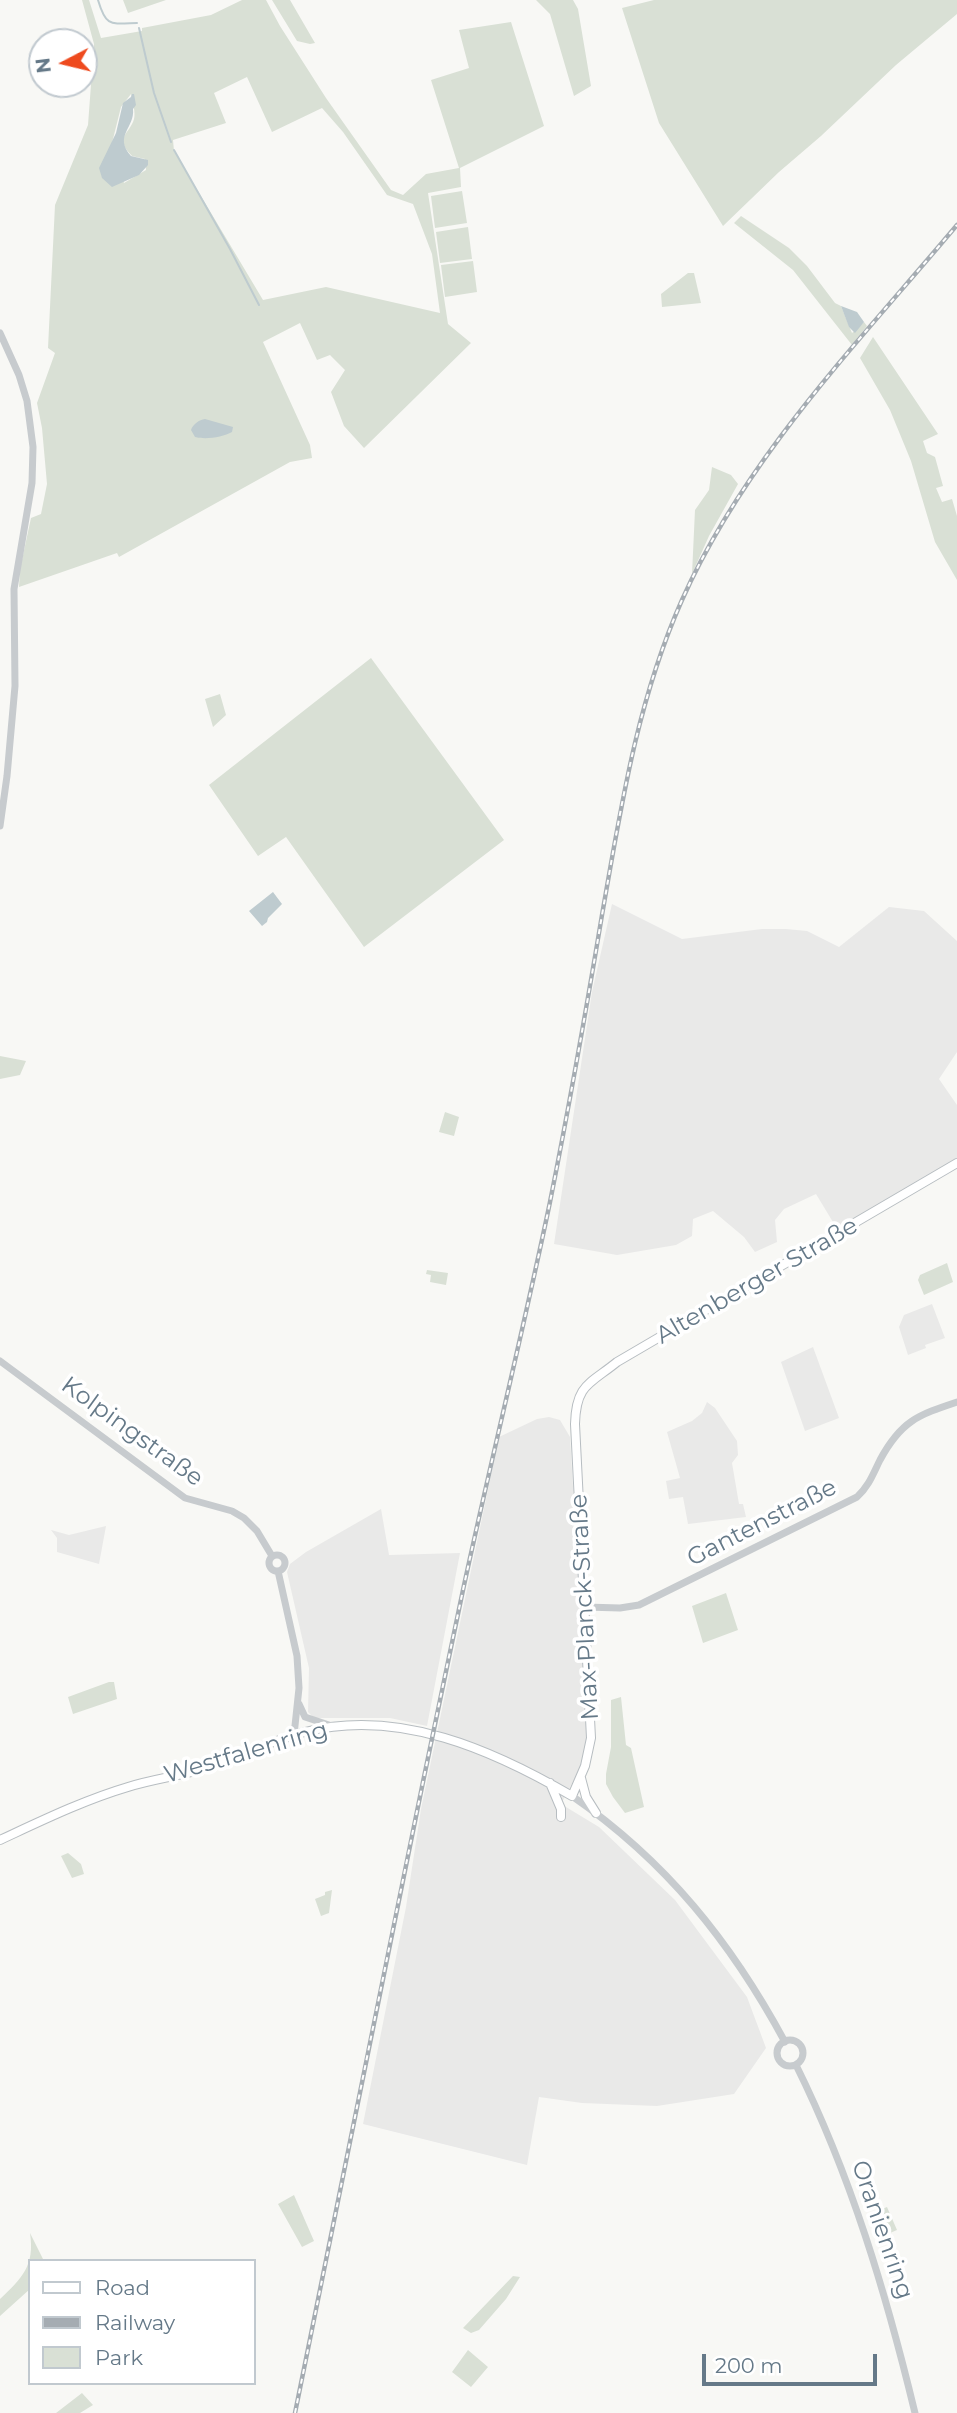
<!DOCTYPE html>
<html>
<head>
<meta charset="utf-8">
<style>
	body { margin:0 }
	#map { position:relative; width:957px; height:2413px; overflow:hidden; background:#f8f8f5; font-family:Montserrat,sans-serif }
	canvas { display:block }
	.legend { position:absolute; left:28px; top:2259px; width:228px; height:126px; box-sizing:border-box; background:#fff; border:2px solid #c1c9cf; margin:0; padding:9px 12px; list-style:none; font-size:21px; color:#657988 }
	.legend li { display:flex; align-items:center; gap:14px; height:35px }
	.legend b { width:35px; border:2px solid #c1c9cf }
	.north { position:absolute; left:28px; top:28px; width:70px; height:70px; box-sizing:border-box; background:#fff; border:2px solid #c1c9cf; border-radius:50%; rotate:263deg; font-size:19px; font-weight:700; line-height:28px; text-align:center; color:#657988 }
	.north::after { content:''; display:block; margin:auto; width:24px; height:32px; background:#ee4a1e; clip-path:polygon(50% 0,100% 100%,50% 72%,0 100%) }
	.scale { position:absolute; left:702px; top:2354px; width:175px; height:32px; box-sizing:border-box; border:4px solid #657988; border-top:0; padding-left:9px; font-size:21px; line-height:24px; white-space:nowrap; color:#657988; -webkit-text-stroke:5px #fff; paint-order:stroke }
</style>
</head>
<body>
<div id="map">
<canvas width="957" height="2413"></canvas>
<ul class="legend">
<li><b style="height:9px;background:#fff"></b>Road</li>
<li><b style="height:9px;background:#a5acb2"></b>Railway</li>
<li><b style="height:19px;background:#d9e0d5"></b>Park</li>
</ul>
<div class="north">N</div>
<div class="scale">200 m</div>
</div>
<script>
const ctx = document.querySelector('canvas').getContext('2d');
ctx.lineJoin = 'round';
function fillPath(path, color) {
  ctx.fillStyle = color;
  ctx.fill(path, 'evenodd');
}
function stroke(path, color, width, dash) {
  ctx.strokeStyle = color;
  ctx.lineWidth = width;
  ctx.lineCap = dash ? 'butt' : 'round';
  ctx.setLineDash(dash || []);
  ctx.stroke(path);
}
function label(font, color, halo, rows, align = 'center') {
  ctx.font = font + ' Montserrat,sans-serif';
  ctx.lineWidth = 7;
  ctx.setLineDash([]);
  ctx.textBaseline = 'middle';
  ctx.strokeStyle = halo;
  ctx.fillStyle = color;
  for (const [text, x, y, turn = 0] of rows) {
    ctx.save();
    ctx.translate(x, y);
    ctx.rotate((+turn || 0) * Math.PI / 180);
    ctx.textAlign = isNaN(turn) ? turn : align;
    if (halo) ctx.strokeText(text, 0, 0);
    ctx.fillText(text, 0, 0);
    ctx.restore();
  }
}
const built = new Path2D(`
	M612 904 682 939 762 929H786L807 931 839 947 889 907 924 911 957 941V1052L939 1079 957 1105V1162L839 1232 816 1194 784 1209 775 1220 777 1242 755 1252 744 1237 713 1211 693 1219 692 1236 676 1245 617 1255 554 1244 592 992Z
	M932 1304 945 1338 925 1345 926 1348 908 1355 899 1327 904 1315Z
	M813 1347 839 1418 805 1431 781 1362Z
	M707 1402 715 1408 737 1441 738 1455 732 1463 739 1504H743L746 1517 688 1524 683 1497 669 1499 666 1481 680 1478 667 1432 692 1421 702 1413Z
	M549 1417 560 1420 570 1437 586 1703V1744L581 1767 561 1804 599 1827 675 1900 747 1997 766 2048 734 2094 657 2106 582 2103 539 2097 527 2165 363 2124 406 1907 421 1809 499 1437 537 1419Z
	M381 1509 389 1555 460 1553 427 1726 390 1718H314L308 1712 309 1668 287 1572 290 1564 306 1552Z
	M106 1526 99 1564 57 1552V1538L51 1530 69 1535Z`);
const green = new Path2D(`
	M82 0H89L101 38 142 31V28L211 15 242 0H266L280 26 326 98 391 190 403 195 426 174 459 168 431 80 469 68 459 30 511 22 544 126 460 168 461 187 428 193 448 324 471 343 364 448 344 426 331 392 345 370 330 355 317 360 300 323 263 342 310 445 312 458 290 462 119 557 117 553 19 587 20 569 31 518 41 514 47 484 42 428 37 403 55 353 48 348 55 205 88 125 94 44ZM247 77 272 132 322 108 343 132 387 195 413 204 432 254 440 313 326 287 263 300 174 151 173 140 226 123 214 93ZM131 94C132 101 136 112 134 119 130 134 113 137 132 156L145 159 146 170 124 183 112 143 121 107Z
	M123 0H166L128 13Z
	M272 0H290L315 43 310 44 297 41Z
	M536 0H573L578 9 591 86 574 96 550 14Z
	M654 0H957V14L896 65 821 136 779 172 723 226 659 123 622 8Z
	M462 191 467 223 435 228 431 196Z
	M741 216 789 248 807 266 835 303 841 306 852 333 864 322 867 326 852 345 793 270 734 223Z
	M468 227 472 259 440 263 436 232Z
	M473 261 477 292 445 297 441 265Z
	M688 273H694L701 303 662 307 661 294Z
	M873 337 938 434 923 441 927 453 935 457 943 486 936 488 942 502 952 499 957 516V580L935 542 911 461 890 410 860 358Z
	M712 467 731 475 738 484 709 536 692 574 695 510 709 490Z
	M371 658 504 840 364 947 286 837 258 856 209 785Z
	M220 694 226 715 213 727 205 699Z
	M0 1056 26 1061 20 1075 0 1079Z
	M445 1112 459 1117 454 1136 439 1132Z
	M947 1263 953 1282 924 1295 918 1280 920 1275Z
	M427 1270 448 1273 446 1285 430 1282 431 1275 426 1274Z
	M726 1593 738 1630 703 1643 692 1606Z
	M109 1682H114L117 1699 73 1714 68 1697Z
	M621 1697 626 1745 631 1748 644 1807 625 1813 613 1797 606 1784V1774L611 1747V1700Z
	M68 1853 81 1864 84 1874 72 1878 61 1856Z
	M332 1890 329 1913 321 1916 315 1899 325 1895V1892Z
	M294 2195 314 2241 302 2247 278 2204Z
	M887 2207 897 2230 883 2236 873 2213Z
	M30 2233 44 2261H30V2289L0 2316V2299C22 2278 35 2266 30 2233Z
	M513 2276 520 2277 506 2299 479 2330 471 2333 463 2328Z
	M468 2350 488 2367 471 2387 452 2372Z
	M82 2393 93 2405 80 2413H56Z`);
const water = new Path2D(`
	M132 94H134L136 105 133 109C135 128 113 136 131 156L148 160V165L139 175 112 187 102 178 99 168 116 133 123 103 131 97Z
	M841 306 857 312 864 322 855 333 849 327Z
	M205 419 233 427 232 432C223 437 206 440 195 437L191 430C193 424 199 420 205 419Z
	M273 892 282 904 268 918 267 922 262 926 249 911Z`);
const stream = new Path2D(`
	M98 0C106 27 110 24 137 23
	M139 28 154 93 171 142
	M174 150 230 249 259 305`);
const tertiary = new Path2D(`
	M0 333 19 375 27 401 33 447 32 483 14 589 15 686 7 776 0 826
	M0 1361 185 1498 232 1511 244 1518 257 1531 272 1556
	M269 1563a8 8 0 1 1 16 0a8 8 0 1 1-16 0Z
	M278 1571 297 1656 299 1688 294 1735
	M585 1607 620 1608 639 1605 857 1497C869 1486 873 1474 880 1460 901 1421 918 1415 957 1402
	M299 1704 305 1717 332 1726
	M572 1796C666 1861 731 1942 785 2042
	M777 2053a13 13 0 1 1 26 0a13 13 0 1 1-26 0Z
	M796 2065C851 2176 886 2293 915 2413`);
const secondary = new Path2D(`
	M581 1778 586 1797 596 1813
	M550 1783 561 1809V1817
	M0 1840C41 1821 84 1800 128 1787 150 1780 173 1777 195 1771 232 1759 268 1742 305 1732 399 1708 493 1750 572 1796L585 1766 591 1738 575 1424C576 1384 590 1384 617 1362L957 1163`);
const rail = new Path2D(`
	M295 2413C351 2139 405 1864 463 1590 491 1460 523 1332 550 1202 569 1107 586 1011 602 915 621 807 637 701 682 600 746 457 858 343 957 225`);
const streetNames = [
	["Altenberger Straße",757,1281,-30],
	["Kolpingstraße",132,1432,36],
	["Gantenstraße",762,1523,-27],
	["Max-Planck-Straße",585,1607,-93],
	["Westfalenring",246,1753,-16],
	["Oranienring",882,2230,71]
];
fillPath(built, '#e9e9e8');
fillPath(green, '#d9e0d5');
fillPath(water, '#becbcf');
stroke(stream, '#becbcf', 2);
stroke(secondary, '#b7bdc1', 10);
stroke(tertiary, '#c7cbce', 7);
stroke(secondary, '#fff', 8);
stroke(rail, '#a5acb2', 4.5);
stroke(rail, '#fff', 2, [5]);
label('24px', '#657988', '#fff', streetNames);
</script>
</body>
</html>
